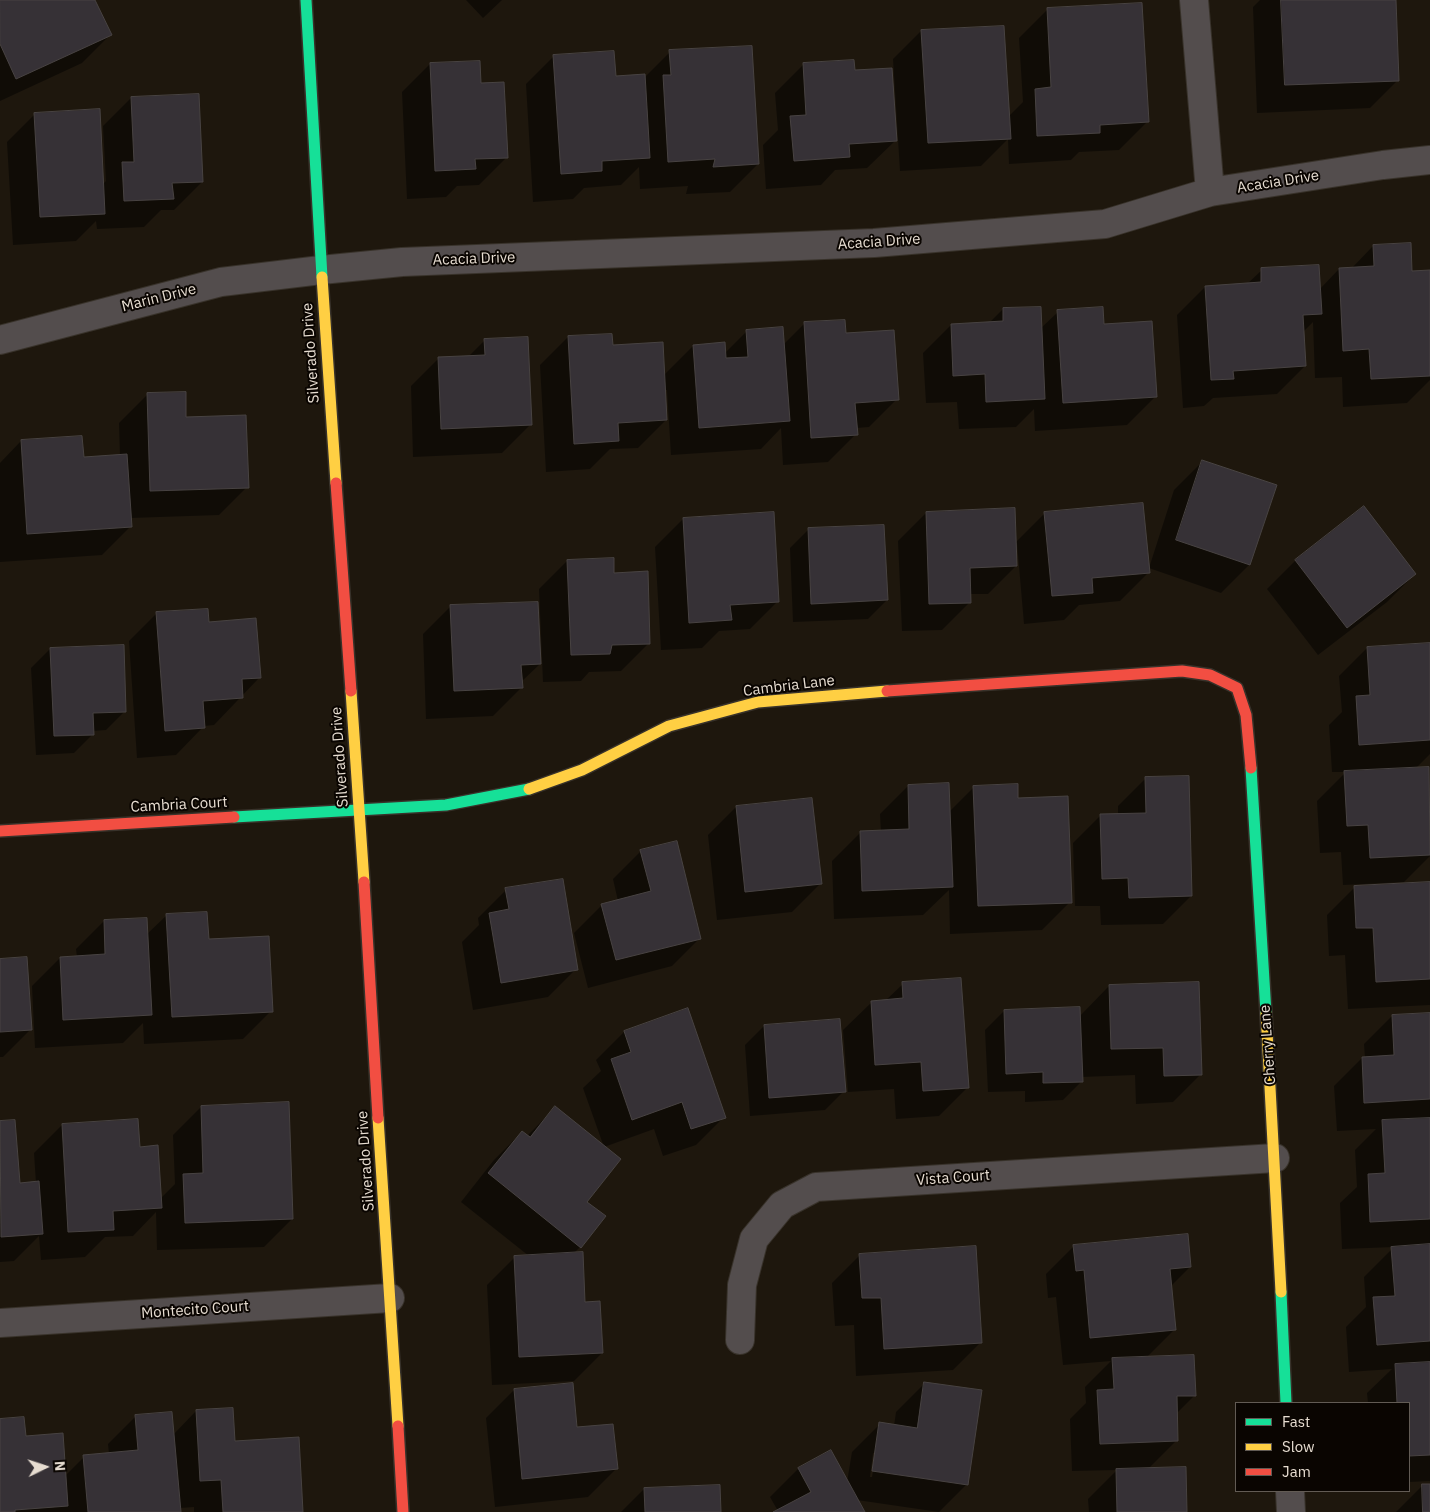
<!DOCTYPE html>
<html>
<head>
<meta charset="utf-8">
<style>
	body { margin:0 }
	#map { position:relative; width:1430px; height:1512px; overflow:hidden; background:#1e170d; font-family:"IBM Plex Sans",sans-serif }
	canvas { display:block }
	.legend { position:absolute; left:1235px; top:1402px; width:175px; height:90px; box-sizing:border-box; background:#0a0501; border:1px solid #625b54; margin:0; padding:6px 9px; list-style:none; font-size:15px; color:#e7ddd1 }
	.legend li { display:flex; align-items:center; gap:10px; height:25px }
	.legend b { width:25px; border:1px solid #625b54 }
	.north { position:absolute; left:20px; top:1442px; width:50px; height:50px; -webkit-text-stroke:4px #0a0501; paint-order:stroke; rotate:86deg; font-size:14px; font-weight:700; line-height:20px; text-align:center; color:#e7ddd1 }
	.north::after { content:''; display:block; margin:auto; width:18px; height:22px; background:#e7ddd1; clip-path:polygon(50% 0,100% 100%,50% 72%,0 100%) }
</style>
</head>
<body>
<div id="map">
<canvas width="1430" height="1512"></canvas>
<ul class="legend">
<li><b style="height:6px;background:#16e098"></b>Fast</li>
<li><b style="height:6px;background:#ffcf43"></b>Slow</li>
<li><b style="height:6px;background:#f24e42"></b>Jam</li>
</ul>
<div class="north">N</div>
</div>
<script>
const ctx = document.querySelector('canvas').getContext('2d');
ctx.lineJoin = 'round';
function fillPath(path, color) {
  ctx.fillStyle = color;
  ctx.fill(path, 'evenodd');
}
function stroke(path, color, width, dash) {
  ctx.strokeStyle = color;
  ctx.lineWidth = width;
  ctx.lineCap = dash ? 'butt' : 'round';
  ctx.setLineDash(dash || []);
  ctx.stroke(path);
}
function label(font, color, halo, rows, align = 'center') {
  ctx.font = font + ' "IBM Plex Sans",sans-serif';
  ctx.lineWidth = 4;
  ctx.setLineDash([]);
  ctx.textBaseline = 'middle';
  ctx.strokeStyle = halo;
  ctx.fillStyle = color;
  for (const [text, x, y, turn = 0] of rows) {
    ctx.save();
    ctx.translate(x, y);
    ctx.rotate((+turn || 0) * Math.PI / 180);
    ctx.textAlign = isNaN(turn) ? turn : align;
    if (halo) ctx.strokeText(text, 0, 0);
    ctx.fillText(text, 0, 0);
    ctx.restore();
  }
}
const shadow = new Path2D(`
	M0 0H94L110 35 82 63 0 101Z
	M466 0H502L483 18Z
	M1260 0H1395L1398 80 1370 108 1257 113 1253 7Z
	M1141 5 1147 122 1119 150 1079 152 1071 160 1009 164 1008 139 981 166 900 171 893 59 921 31 1008 117 1023 102 1019 38 1047 10Z
	M670 52 758 164 730 192 686 194 688 186 640 189 639 167 621 185 584 188 573 199 533 202 526 84 554 56 614 77 644 78Z
	M430 64 480 85 507 157 479 185 457 186 446 197 407 199 402 92Z
	M803 65 853 72 896 140 867 168 835 170 821 185 766 189 763 145 778 130 775 93Z
	M131 98 202 182 174 210H161L144 227 97 229 96 221 76 241 13 245 7 142 35 114 103 184 106 181 103 126Z
	M1373 246 1411 272 1430 282V380L1407 403 1343 407 1342 377 1315 378 1313 322 1303 332 1305 366 1277 394 1213 398 1204 406 1183 408 1177 315 1205 287 1247 284 1262 270 1319 290 1339 269H1351Z
	M1003 309 1040 329 1058 312 1103 325 1155 397 1127 425 1035 431 1034 409 1016 427 959 429 957 402 926 403 923 353 951 325 989 323Z
	M805 323 845 335 897 399 869 427 856 428V434L828 462 783 465 781 428 761 449 671 455 667 390H664L666 420 638 448 610 449 590 469 546 472 540 365 568 337 611 346 663 376 693 346 725 353 747 331 783 345Z
	M485 340 530 425 502 453 413 457 411 386 439 358 468 357Z
	M147 395 185 419 247 487 219 515 130 518V527L102 555 0 562V463L21 441 83 459 120 456 119 423Z
	M1202 462 1275 486 1249 565 1221 593 1149 568 1174 490Z
	M1364 508 1415 574 1387 602 1318 655 1267 589 1295 561Z
	M926 513 1016 566 988 594H969L970 602 942 630 902 631 898 541Z
	M1045 513 1148 573 1120 601 1079 605 1064 620 1024 624 1017 543H1015Z
	M683 519 778 601 750 629 719 631 702 648 661 650 655 547Z
	M809 529 887 600 868 619 793 622 790 548Z
	M567 561 649 643 621 671 589 672 581 681 543 682 539 589Z
	M451 606 540 664 521 682V688L493 716 426 719 423 634Z
	M157 613 208 623 259 678 214 725 204 726 176 755 137 758 129 641Z
	M1430 644V754L1415 769 1427 768 1430 856 1404 882 1343 885 1341 852 1320 853 1317 801 1346 772H1332L1329 725 1342 712 1339 676 1367 648Z
	M50 649 125 711 106 730 92 731 93 734 74 753 36 755 31 668Z
	M1146 778 1191 896 1163 924 1101 925 1100 906H1075L1073 843 1101 815H1118V806Z
	M908 786 949 812 974 787 1017 799 1070 902 1042 930 950 934 949 890 923 915 834 919 832 861 860 833 881 832 880 814Z
	M736 807 820 884 792 912 717 920 708 835Z
	M641 851 700 938 672 966 588 988 574 933 602 905 618 901 613 879Z
	M1430 883V1005L1348 1009 1345 955 1329 956 1327 915 1355 887Z
	M506 890 576 969 548 997 473 1010 462 942 479 925 478 918Z
	M167 915 207 941 271 1011 243 1039 144 1044 143 1023 123 1043 35 1048 32 986 60 958 77 957 76 949 104 921 146 935Z
	M0 960 31 1029 3 1057H0Z
	M903 984 967 1088 939 1116 896 1119 894 1089 848 1092 843 1030 872 1002 885 1001Z
	M1109 986 1201 1074 1173 1102 1136 1104 1135 1075 1081 1077 1082 1081 1063 1100 1025 1102V1091L988 1092 985 1030 1004 1011 1079 1017Z
	M1430 1014V1481L1409 1482V1403H1368L1367 1393 1392 1369 1349 1372 1346 1327 1366 1307 1364 1277 1394 1247 1342 1249 1340 1203 1357 1187 1355 1150 1376 1129 1337 1131 1334 1086 1362 1058H1365L1364 1044 1392 1016Z
	M764 1026 844 1091 825 1110 750 1116 745 1045Z
	M624 1032 724 1117 696 1145 663 1156 654 1129 604 1147 585 1202 580 1247 573 1254 584 1304 602 1353 574 1381 492 1385 487 1285 515 1257 529 1256 461 1202 494 1160 522 1132 527 1136 555 1108 604 1147 583 1088 601 1071 596 1060Z
	M201 1107 292 1219 264 1247 157 1250 156 1212 133 1236 105 1237 85 1257 41 1260 39 1236 14 1261 0 1262V1122L14 1121 19 1185 36 1183 34 1153 62 1125 139 1148 160 1199 175 1184 173 1135Z
	M1074 1246 1190 1267 1171 1286 1175 1329 1146 1358 1195 1395 1176 1414 1177 1440 1148 1469 1186 1512H1089L1088 1499 1117 1470 1072 1471 1070 1419 1086 1403 1085 1387 1111 1361 1063 1365 1056 1297 1048 1298 1046 1274Z
	M860 1255 981 1342 953 1370 856 1376 854 1325 835 1326 832 1283Z
	M924 1384 967 1484 939 1512 857 1500 863 1512H776L778 1511 770 1497 798 1469 831 1452 847 1482 852 1452 880 1424 894 1426 896 1412ZM873 1453H876L872 1477H870Z
	M514 1390 576 1429 616 1469 588 1497 495 1507 486 1418Z
	M196 1411 234 1442 302 1512H194V1507L180 1508V1512H0V1420L25 1437 65 1476 84 1457 109 1454 108 1444 136 1416 173 1435Z
	M1423 1485H1430V1512H1396Z
	M644 1489 720 1512H621Z`);
const building = new Path2D(`
	M0 0H95L112 35 16 79 0 44Z
	M1281 0H1396L1399 81 1285 85Z
	M1142 3 1149 122 1100 125V133L1037 136 1035 89 1051 87 1047 8Z
	M1004 26 1011 139 928 143 921 30Z
	M752 46 759 164 713 167 715 159 668 162 663 75H671L669 50Z
	M614 51 616 76 645 74 650 158 602 161V171L561 174 553 55Z
	M854 60 855 70 892 68 897 141 849 144 850 157 794 161 790 116 806 115 803 63Z
	M480 61 481 83 504 82 508 158 475 159 476 169 435 171 430 63Z
	M199 94 203 182 172 183 174 199 124 201 122 162H134L131 97Z
	M100 109 105 214 40 217 34 113Z
	M1411 243 1412 271 1430 270V376L1371 379 1369 349 1343 351 1339 268 1374 266 1373 245Z
	M1319 265 1322 314 1303 315 1306 366 1233 371 1234 379 1211 380 1205 286 1261 282V268Z
	M1041 307 1045 399 986 402 985 374 953 376 951 324 1003 321V308Z
	M1103 307 1104 324 1152 321 1157 397 1063 403 1057 310Z
	M845 320 846 333 894 330 899 400 855 403 858 435 811 438 804 322Z
	M783 327 790 421 699 428 693 345 725 342 726 358 748 357 746 330Z
	M612 334 613 345 663 342 667 420 618 423 619 441 574 444 568 336Z
	M528 337 532 425 441 429 438 357 485 355 484 339Z
	M186 392V417L246 415 249 488 150 491 147 393Z
	M82 436 84 457 127 454 132 527 27 534 21 440Z
	M1202 460 1277 485 1250 565 1176 540Z
	M1143 503 1150 573 1092 578 1093 593 1052 596 1044 512Z
	M1364 506 1416 574 1347 628 1295 560Z
	M1015 508 1017 566 970 568 971 603 929 604 926 512Z
	M774 512 779 602 730 605 732 620 689 623 683 518Z
	M884 525 888 600 811 604 808 528Z
	M614 558V573L648 571 650 644 612 645 610 654 571 655 567 560Z
	M538 602 541 664 521 665 523 688 454 691 450 605Z
	M208 609 209 622 256 618 261 678 242 679 243 698 203 701 205 728 165 731 156 612Z
	M1430 643V740L1359 745 1356 696 1370 695 1367 647Z
	M124 645 126 712 93 713 94 735 54 736 50 648Z
	M1429 767 1430 855 1370 858 1368 825 1347 826 1344 771Z
	M1189 776 1192 896 1129 898 1128 878 1102 879 1100 814 1146 813 1145 777Z
	M949 783 953 887 862 891 860 831 909 829 908 785Z
	M1018 784V798L1068 796 1072 903 978 906 973 786Z
	M812 798 822 884 745 892 736 806Z
	M677 841 701 939 616 960 601 904 651 891 640 850Z
	M563 879 578 970 501 983 489 913 509 909 505 888Z
	M1430 882V979L1376 982 1373 928H1356L1354 886Z
	M207 912 209 939 269 936 273 1012 172 1017 166 914Z
	M147 918 152 1015 63 1020 60 957 105 954 104 920Z
	M27 957 32 1030 0 1032V959Z
	M961 978 969 1088 923 1091 921 1062 875 1065 871 1001 903 998 902 982Z
	M1199 982 1202 1075 1164 1076 1163 1048 1111 1049 1109 985Z
	M1080 1007 1083 1082 1043 1083V1072L1006 1074 1004 1010Z
	M688 1008 726 1118 691 1129 682 1102 632 1120 611 1059 631 1052 624 1031Z
	M1430 1013V1099L1364 1103 1362 1057 1394 1055 1392 1015Z
	M840 1019 846 1092 769 1098 764 1025Z
	M289 1102 293 1219 185 1223 183 1174 203 1173 201 1106Z
	M555 1106 621 1159 587 1202 606 1216 581 1248 488 1173 522 1131 530 1137Z
	M1430 1118V1219L1370 1222 1368 1174 1385 1173 1382 1120Z
	M138 1119 140 1147 158 1145 162 1208 113 1211 114 1230 68 1232 62 1124Z
	M15 1120 20 1183 39 1181 43 1234 1 1237 0 1121Z
	M1188 1234 1191 1267 1170 1269 1176 1330 1090 1338 1084 1270 1076 1271 1073 1245Z
	M1430 1244V1341L1377 1345 1373 1297 1395 1296 1391 1247Z
	M976 1246 982 1343 884 1349 881 1298H862L859 1254Z
	M583 1252 585 1302 600 1301 603 1353 519 1357 514 1256Z
	M1194 1355 1196 1396H1177L1178 1441 1100 1444 1097 1390 1114 1389 1112 1358Z
	M1430 1362V1455L1409 1456V1403H1397L1395 1364Z
	M924 1382 982 1390 968 1485 872 1471 879 1422 917 1428Z
	M573 1383 577 1427 613 1424 618 1469 522 1479 514 1389Z
	M233 1408 235 1441 299 1437 303 1512H223L221 1480 200 1481 196 1410Z
	M172 1412 181 1512H88L83 1455 138 1450 135 1415Z
	M24 1417 26 1436 63 1433 68 1506 15 1510V1512H0V1419Z
	M831 1450 865 1512H773L811 1492 798 1468Z
	M1186 1467 1187 1512H1117L1116 1469Z
	M1422 1484H1430V1512H1423Z
	M720 1485 721 1512H645L644 1488Z`);
const street = new Path2D(`
	M1194 0 1210 192
	M0 340 221 282 321 270 402 262 874 243 1105 224 1210 192 1383 165 1430 160
	M0 1323 390 1298
	M740 1340 742 1285 754 1239 782 1205 816 1187 1275 1158
	M1290 1491 1291 1512`);
const fast = new Path2D(`
	M306 0 322 277
	M1251 768 1266 1013
	M234 817 446 805 529 789
	M1281 1292 1286 1403`);
const slow = new Path2D(`
	M322 277 336 483
	M351 691 364 882
	M529 789 582 770 669 726 758 702 887 691
	M1266 1013 1281 1292
	M378 1118 398 1426`);
const jam = new Path2D(`
	M336 483 351 691
	M887 691 1182 671 1210 675 1237 688 1246 715 1251 768
	M0 831 234 817
	M364 882 378 1118
	M398 1426 403 1512`);
const streetNames = [
	["Acacia Drive",1278,182,-9],
	["Acacia Drive",879,242,-4],
	["Acacia Drive",474,259,-2],
	["Marin Drive",159,298,-14],
	["Silverado Drive",311,353,-94],
	["Cambria Lane",789,686,-7],
	["Silverado Drive",340,757,-94],
	["Cambria Court",179,805,-3],
	["Cherry Lane",1268,1045,-94],
	["Silverado Drive",366,1161,-94],
	["Vista Court",953,1178,-4],
	["Montecito Court",195,1310,-4]
];
fillPath(shadow, '#0007');
fillPath(building, '#363136');
stroke(building, '#484342', 1);
stroke(street, '#38322a', 30);
stroke(fast, '#38322a', 14);
stroke(slow, '#38322a', 14);
stroke(jam, '#38322a', 14);
stroke(street, '#534d4d', 28);
stroke(fast, '#16e098', 11);
stroke(slow, '#ffcf43', 11);
stroke(jam, '#f24e42', 11);
label('15px', '#e7ddd1', '#0a0501', streetNames);
</script>
</body>
</html>
